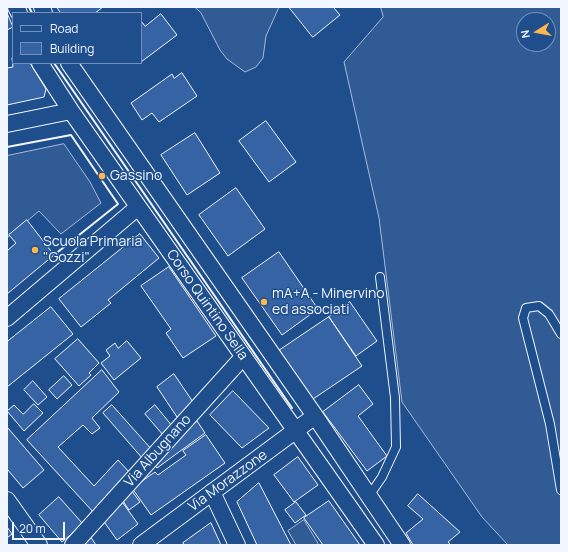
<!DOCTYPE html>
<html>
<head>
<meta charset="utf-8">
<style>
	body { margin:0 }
	#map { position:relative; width:568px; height:552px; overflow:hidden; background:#1f4e8c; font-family:Manrope,sans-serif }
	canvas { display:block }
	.frame { position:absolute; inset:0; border:8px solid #f2f6ff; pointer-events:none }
	.legend { position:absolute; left:12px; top:12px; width:130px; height:52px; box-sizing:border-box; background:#1f4e8c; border:1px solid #7391ba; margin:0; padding:5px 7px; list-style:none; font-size:12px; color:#f2f6ff }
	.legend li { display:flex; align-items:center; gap:8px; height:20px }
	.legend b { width:20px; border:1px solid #7391ba }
	.north { position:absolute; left:516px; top:12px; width:40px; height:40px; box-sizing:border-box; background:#1f4e8c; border:1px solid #7391ba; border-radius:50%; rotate:259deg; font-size:11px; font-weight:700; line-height:16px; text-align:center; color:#f2f6ff }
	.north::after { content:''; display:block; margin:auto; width:14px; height:18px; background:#ffb74d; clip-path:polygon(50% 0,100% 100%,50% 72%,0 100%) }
	.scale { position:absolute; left:12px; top:522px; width:53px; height:18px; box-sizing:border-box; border:2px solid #f2f6ff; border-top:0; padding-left:5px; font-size:12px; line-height:14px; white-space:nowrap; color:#f2f6ff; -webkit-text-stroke:3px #1f4e8c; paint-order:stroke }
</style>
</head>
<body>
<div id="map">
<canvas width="568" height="552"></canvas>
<div class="frame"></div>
<ul class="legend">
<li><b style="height:5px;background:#1f4e8c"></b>Road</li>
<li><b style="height:11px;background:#3563a3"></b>Building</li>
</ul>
<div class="north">N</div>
<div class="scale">20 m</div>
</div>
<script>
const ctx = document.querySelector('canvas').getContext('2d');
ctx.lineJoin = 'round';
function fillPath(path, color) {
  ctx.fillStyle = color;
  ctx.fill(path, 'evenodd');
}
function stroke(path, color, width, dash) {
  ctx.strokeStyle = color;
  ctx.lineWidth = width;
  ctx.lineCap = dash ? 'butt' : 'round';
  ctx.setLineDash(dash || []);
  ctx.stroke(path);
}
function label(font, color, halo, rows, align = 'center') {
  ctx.font = font + ' Manrope,sans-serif';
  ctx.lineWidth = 3;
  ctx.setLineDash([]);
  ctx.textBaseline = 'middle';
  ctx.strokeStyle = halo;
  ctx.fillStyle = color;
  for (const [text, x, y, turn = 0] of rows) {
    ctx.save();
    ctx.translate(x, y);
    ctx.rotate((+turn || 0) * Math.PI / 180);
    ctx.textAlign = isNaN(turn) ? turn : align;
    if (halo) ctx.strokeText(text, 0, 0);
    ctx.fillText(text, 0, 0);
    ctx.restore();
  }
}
const built = new Path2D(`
	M195 7H279L266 36 263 58 256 67 245 72 227 59 220 50 201 13Z
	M381 7H561V545H508L482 517 402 402 379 218 344 62 383 17ZM524 20H548V44H524Z
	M64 144 90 182 101 203 61 234 39 211 7 238V156Z
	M304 520 319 545H296L288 531Z`);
const building = new Path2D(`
	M57 7H103L95 13H61Z
	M289 7H335L334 8 340 15 313 37Z
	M7 13 13 27 7 30Z
	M161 14 177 35 141 62V21L145 26Z
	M13 57V63H30L46 89 44 97 7 105V68L13 67 12 58Z
	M182 73 197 96 159 122 152 113 142 120 131 103 172 74 174 78Z
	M266 121 296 162 269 182 239 141Z
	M195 133 220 173 187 195 161 155Z
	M236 188 265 229 228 256 199 215Z
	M27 220 54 255 7 294V251L16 243 9 235Z
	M140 234 159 258 108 300 111 303 81 327 59 299Z
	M279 252 318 309 282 335 242 278Z
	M169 267 216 336 183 358 166 333 171 329 141 286Z
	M350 302 377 341 356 356 329 317Z
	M51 307 73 334 7 387V342Z
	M329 317 362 366 310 401 277 352Z
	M78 339 99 363 89 373 91 375 79 386 55 359Z
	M127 341 141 358 114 380 101 363 110 356 106 350 115 343 118 348Z
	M102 370 119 392 92 418 100 428 92 434 83 425 58 447 94 486 118 460 131 474 95 514 27 440Z
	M174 374 195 405 177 417 157 387Z
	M64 376 72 385 57 399 49 390Z
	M33 381 47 397 38 405 24 390Z
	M359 385 373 404 358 416 387 456 367 471 323 412Z
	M233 391 269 428 242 448 210 415Z
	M34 404 43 413 24 431 7 411 14 405 23 414Z
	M112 405 153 451 143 459 103 413Z
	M155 405 173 427 163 435 145 414Z
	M195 418 205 433 157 468 153 463Z
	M7 427 44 470 23 488 7 469Z
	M206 435 225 463 151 515 132 488 155 472 158 475 186 455 183 451Z
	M298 457 318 485 294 502 274 475Z
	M259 483 291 545H257L237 502Z
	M131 490 140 502 129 510 121 498Z
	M418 494 460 532 448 542 451 545H413L406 533 423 519 408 506Z
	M59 497 83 524 62 542 39 515Z
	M120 499 138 524 117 540 102 519Z
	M329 501 360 545H323L304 518Z
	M296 502 306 515 295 523 285 510Z
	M211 523 221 545H184L183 543Z
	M7 527 12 534 7 538Z
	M90 536 96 545H81Z`);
const service = new Path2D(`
	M561 334 549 314 539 306 526 308 523 318 550 424 561 490
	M369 496 382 477 396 447 395 398 380 277`);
const minor = new Path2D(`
	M16 7 19 13
	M42 7 44 13
	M40 63 71 111 376 545
	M69 63 315 416 402 545
	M7 124 71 111
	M7 318 138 207
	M212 492 237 545
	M7 500 39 545
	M73 545 243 357
	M141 545 315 416`);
const wall = new Path2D(`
	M29 7 32 13
	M54 63 292 408
	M7 147 71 135 118 204 54 255`);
const markers = [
	[102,176,4,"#ffb74d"],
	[35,250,4,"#ffb74d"],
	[264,302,4,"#ffb74d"]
];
const poiNames = [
	["Gassino",110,176],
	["Scuola Primaria",43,242],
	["\"Gozzi\"",43,258],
	["mA+A - Minervino",272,294],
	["ed associati",272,310]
];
const streetNames = [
	["Corso Quintino Sella",207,305,55],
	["Via Albugnano",158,451,-48],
	["Via Morazzone",228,481,-36]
];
fillPath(built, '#305b95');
stroke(built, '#a8bbd7', 1);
fillPath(building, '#3563a3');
stroke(building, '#f2f6ff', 1);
stroke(service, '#f2f6ff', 10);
stroke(minor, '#f2f6ff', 18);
stroke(service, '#1f4e8c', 8);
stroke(minor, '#1f4e8c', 16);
stroke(wall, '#f2f6ff', 2);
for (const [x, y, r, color] of markers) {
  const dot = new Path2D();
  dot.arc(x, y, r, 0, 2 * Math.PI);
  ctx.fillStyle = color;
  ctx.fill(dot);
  stroke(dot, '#1f4e8c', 1.5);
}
label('14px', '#f2f6ff', '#1f4e8c', poiNames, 'left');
label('14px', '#f2f6ff', '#1f4e8c', streetNames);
</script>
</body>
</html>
